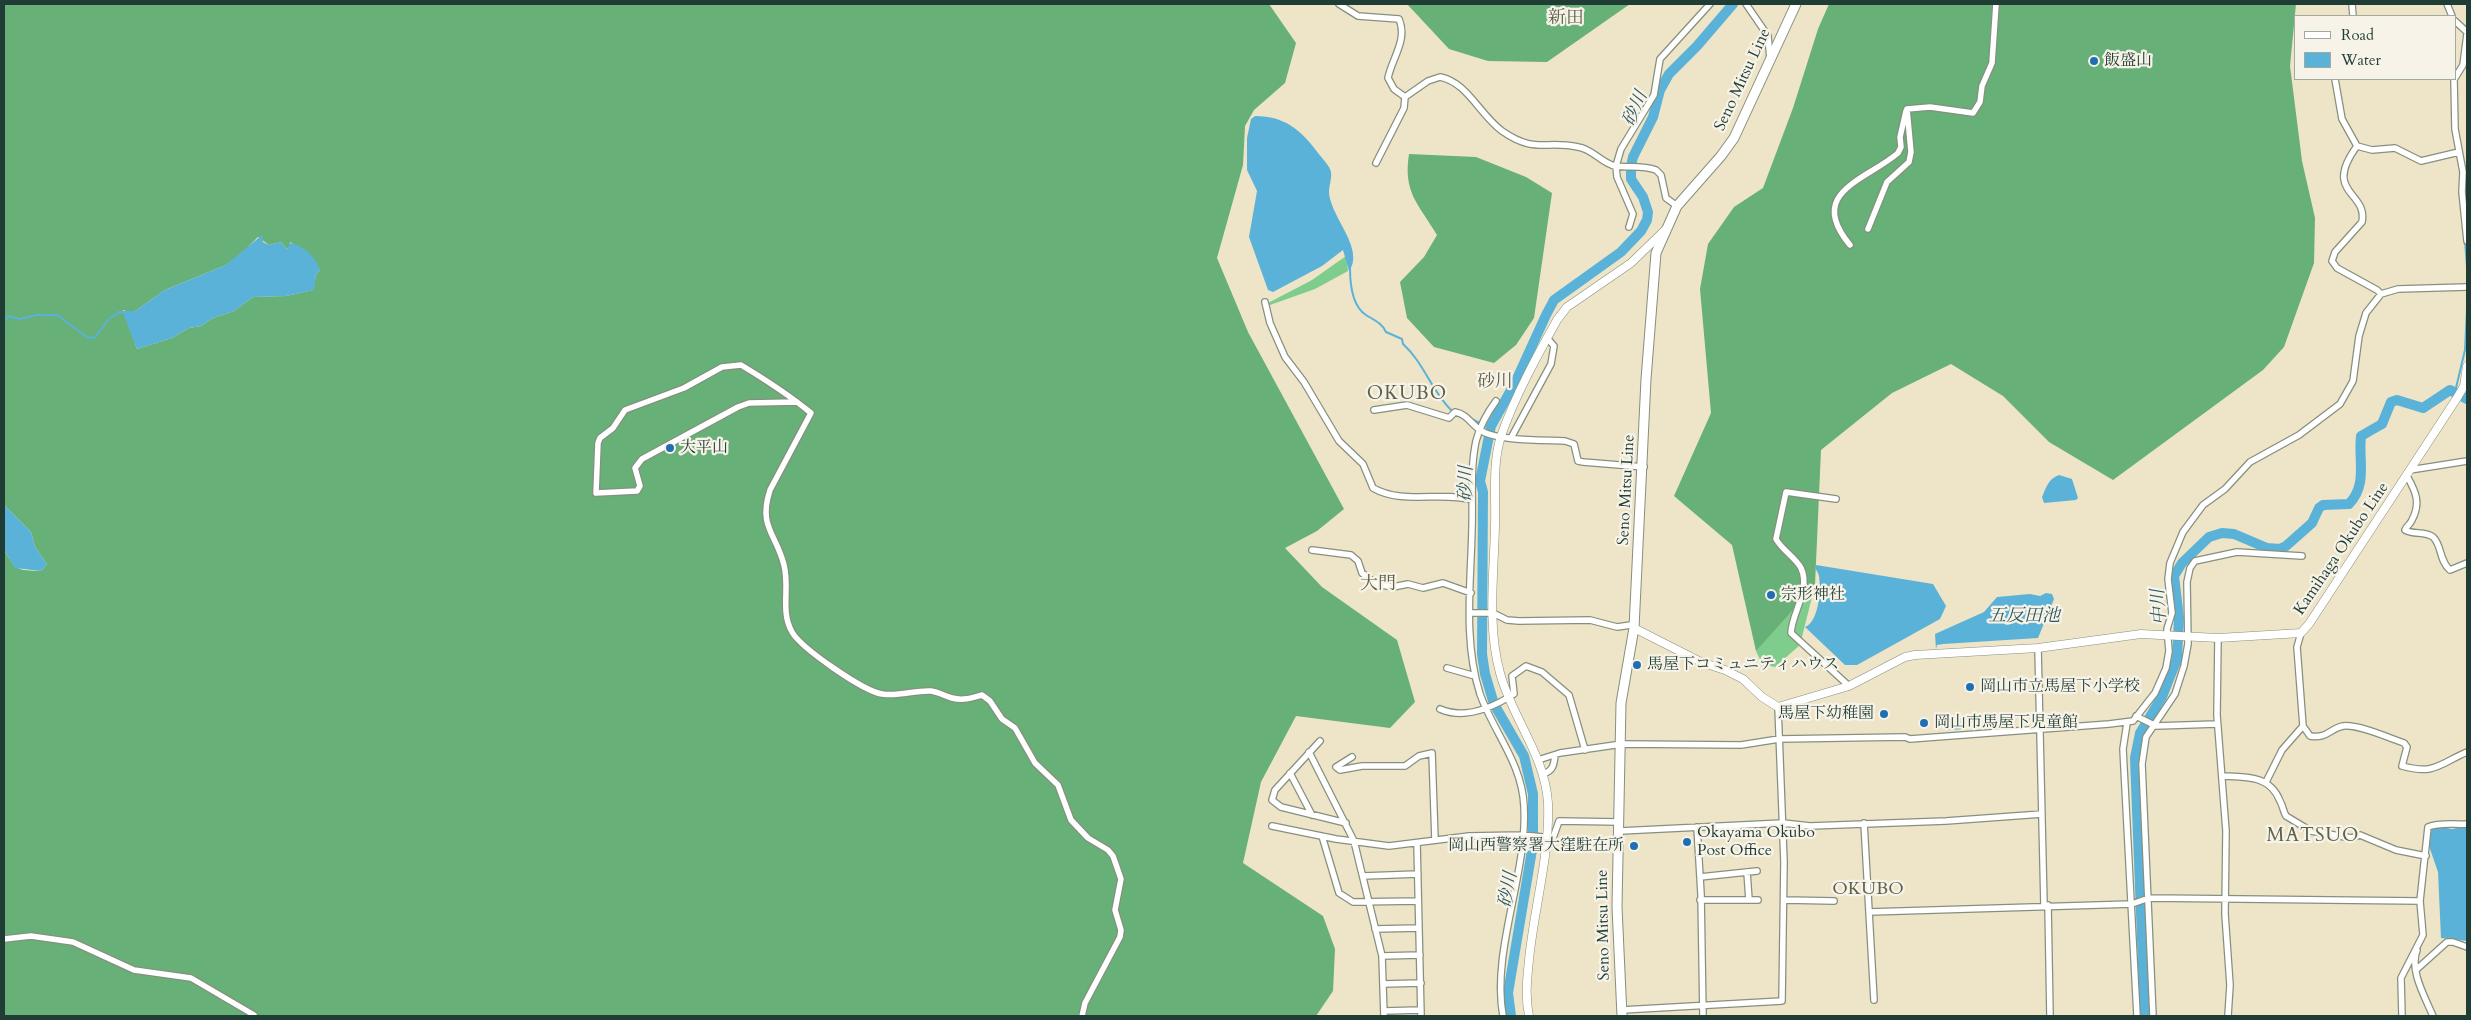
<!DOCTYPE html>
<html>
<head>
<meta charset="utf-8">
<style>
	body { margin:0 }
	#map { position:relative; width:2471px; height:1020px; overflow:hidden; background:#eee4c7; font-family:Cardo,serif }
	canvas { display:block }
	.frame { position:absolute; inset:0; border:5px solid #1f3d34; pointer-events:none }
	.legend { position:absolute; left:2294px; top:15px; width:162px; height:65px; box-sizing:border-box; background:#f7f3e8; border:1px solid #a1aaa0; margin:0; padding:6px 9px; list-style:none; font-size:15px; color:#1f3d34 }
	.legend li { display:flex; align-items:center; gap:10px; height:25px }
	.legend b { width:25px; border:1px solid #a1aaa0 }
</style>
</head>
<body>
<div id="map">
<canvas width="2471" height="1020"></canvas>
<div class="frame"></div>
<ul class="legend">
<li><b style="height:6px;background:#fff"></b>Road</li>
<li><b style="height:14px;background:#5bb2d8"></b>Water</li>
</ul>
</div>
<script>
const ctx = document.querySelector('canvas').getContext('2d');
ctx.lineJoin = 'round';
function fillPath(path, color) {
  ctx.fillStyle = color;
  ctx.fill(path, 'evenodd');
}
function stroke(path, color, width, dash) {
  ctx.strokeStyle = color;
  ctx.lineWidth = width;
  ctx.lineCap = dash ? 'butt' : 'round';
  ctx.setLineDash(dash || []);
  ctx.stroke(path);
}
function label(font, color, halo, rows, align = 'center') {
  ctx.font = font + ' Cardo,"Noto Serif JP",serif';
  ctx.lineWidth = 4.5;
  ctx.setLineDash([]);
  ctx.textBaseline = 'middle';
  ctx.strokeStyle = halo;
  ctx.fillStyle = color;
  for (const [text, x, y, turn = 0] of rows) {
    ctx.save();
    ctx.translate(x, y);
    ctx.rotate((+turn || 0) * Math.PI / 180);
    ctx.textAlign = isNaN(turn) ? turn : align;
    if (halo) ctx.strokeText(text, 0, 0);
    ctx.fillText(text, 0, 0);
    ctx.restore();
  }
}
const green = new Path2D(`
	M1346 256 1348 271 1315 289 1270 305 1268 303 1312 280Z
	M1815 585 1800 645 1775 667 1762 664 1756 651C1769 637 1760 629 1769 616 1774 609 1806 591 1815 585Z`);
const forest = new Path2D(`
	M4 4H1269L1296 43 1285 83 1254 110 1245 126 1243 165 1217 258 1248 332 1344 509 1317 531 1285 548 1322 587 1397 640 1415 702 1390 728 1296 716 1261 782 1243 863 1323 916 1335 949 1333 991 1316 1016H4V550C17 571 16 570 41 571L47 564 35 547 31 532 4 505ZM258 237 269 245 281 242 287 249 290 247V242L306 251 320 270 316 275 313 290 286 296 253 297 234 311 213 318 201 326 189 328 172 338 137 349 123 310 129 312 135 311 165 290 226 265 240 255Z
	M1407 4H1630L1547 62 1488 61 1449 49Z
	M1829 4H2296L2290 66 2302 161 2315 218 2314 263 2284 347 2263 370 2113 480 2049 442 2003 396 1951 364 1892 393 1821 450 1815 585 1756 651 1732 545 1674 496 1711 413 1700 289 1708 244 1734 207 1763 188 1793 108 1818 29Z
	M1409 154 1476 157 1526 177 1552 193 1534 318 1516 345 1494 363 1434 347 1407 318 1400 282 1424 257 1437 235C1418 203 1403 193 1409 154Z`);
const water = new Path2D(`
	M1255 116C1285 116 1301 130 1318 153 1322 158 1330 166 1331 172 1332 178 1329 186 1329 192 1329 198 1333 208 1336 214 1342 228 1362 254 1349 271L1343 250 1322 266 1273 292 1268 290 1249 237 1257 191 1247 170V138L1251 119Z
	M262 235 263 242 269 245 281 242 287 249 290 247 288 243C300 242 317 258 320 270L316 275 314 290 286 296 253 297 234 311 213 318 201 326 189 328 172 338 137 349 123 313 119 314 117 311H135L165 290 226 265Z
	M2059 475 2072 479 2078 498 2076 500 2044 503 2042 497C2046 488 2048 479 2059 475Z
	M4 505 31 532 35 547 47 564 41 571 15 568 4 550Z
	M1816 565 1933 584 1946 606 1940 619 1857 665H1845L1805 627C1819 622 1821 589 1819 576 1818 571 1815 571 1816 565Z
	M2046 593 2052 594 2054 599 2038 638 1943 644 1937 645 1936 649 1935 634 1984 612 1997 597 2030 594 2040 596Z
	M1965 718 1966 729 1946 730V719Z
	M2438 826 2452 829 2467 826V941L2441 938 2438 872 2429 846 2432 827Z`);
const stream = new Path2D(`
	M2465 241 2467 267
	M1350 268C1350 283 1352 306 1366 315 1374 320 1382 323 1386 332L1402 339 1403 344C1424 363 1431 390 1451 410H1455
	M4 321 9 316 20 319 37 315H57L87 337 94 338 110 318 120 312
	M2455 392 2465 350 2467 309
	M1470 418 1491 429`);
const river = new Path2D(`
	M1511 1016 1508 993 1533 844V794L1524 756 1494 704 1485 674 1482 654 1483 492 1480 481 1491 426 1515 383 1546 315 1554 300 1621 252 1641 231 1647 220 1648 212 1643 197 1631 179V166L1633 157 1653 117 1660 90 1669 74 1697 46 1733 4
	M2145 1016 2135 758 2140 733 2162 697 2177 659 2179 618 2174 576 2182 563 2209 537 2222 533 2234 534 2267 548 2280 549 2286 546 2312 523 2319 508 2323 505 2349 504C2368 484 2358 460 2361 436L2382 424 2391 402 2397 400 2423 408 2450 390 2467 399`);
const street = new Path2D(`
	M1339 4 1358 16 1399 19C1408 40 1392 58 1388 78L1394 89 1405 97
	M1746 4 1768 36 1770 59
	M2352 4 2353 16
	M2447 4 2452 16
	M2455 21 2467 32
	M2455 78 2463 65 2467 34
	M2335 79 2342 119 2357 146 2372 150 2395 148 2421 161 2459 152
	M2454 79 2455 129 2463 172 2462 192 2467 241
	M2357 146C2322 194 2368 191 2362 222L2335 252 2332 261 2337 268 2377 290 2381 294
	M1376 163 1404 108 1405 97 1428 81 1440 77C1467 82 1480 115 1502 131 1535 154 1545 140 1578 147 1593 149 1601 163 1615 166 1628 168 1643 165 1656 170L1661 175 1666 198 1677 206
	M1629 227 1633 214 1617 177 1616 166 1621 149 1654 95 1660 59 1710 4
	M1868 229 1887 182 1909 162 1911 152 1907 109 1930 107 1973 113 1980 102 1982 86 1992 63 1996 4
	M1850 245C1806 192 1865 181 1898 153L1901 147 1900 137 1906 111
	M1265 302 1270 323 1285 357 1304 382 1339 441 1363 464 1373 488C1403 505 1440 491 1472 500
	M1496 401C1487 413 1480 426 1476 441 1470 469 1473 499 1472 528 1471 582 1463 641 1480 694 1494 733 1522 763 1524 806 1528 873 1491 951 1503 1016
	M797 402 749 403 738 407 642 459 635 468 640 486 637 491 596 493 598 443 600 438 613 428 625 410 684 388 722 367 741 365C766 380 789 395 811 413L770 490C758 527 776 533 784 565 790 588 780 611 792 632 801 648 863 691 882 694 898 697 915 690 931 691 938 692 945 696 952 698 963 701 972 698 982 695L990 701 1002 719 1015 728 1035 763 1058 785 1071 820 1088 838 1108 850 1113 856 1121 879 1115 910 1121 930 1120 937 1085 1003 1082 1016
	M1374 410 1407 405 1449 418 1455 412C1467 414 1471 424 1480 430 1495 441 1545 440 1565 441L1574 444 1578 461 1583 462 1644 467
	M1511 438 1551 364 1554 346 1547 338
	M2410 470 2467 461
	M2407 476C2416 492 2421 503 2412 520 2410 525 2407 525 2405 530 2413 535 2425 531 2433 537 2442 545 2439 561 2450 570L2467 563
	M1836 499 1786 492 1776 539C1782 550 1795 557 1801 568 1811 590 1792 612 1791 633L1849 686
	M1312 550 1351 555 1358 561 1362 573 1376 584 1393 587 1408 584 1423 588 1443 583 1471 593
	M1470 613H1493L1507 620 1519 621 1590 620 1617 627 1631 625 1634 628
	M2301 633 2297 647 2303 726 2310 736C2327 739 2329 729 2343 726 2358 724 2389 738 2404 743L2407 747 2402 766C2435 775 2439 764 2467 752
	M2218 638 2217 715 2226 831 2225 914 2230 985 2228 1016
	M2038 648 2044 905
	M1447 668 1475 676
	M1440 709C1465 720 1492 708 1514 694L1512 676 1526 666 1542 672 1569 695 1585 750
	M2136 716 2156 726 2217 724
	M2127 723 2123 749 2137 1016
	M1320 741 1275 790 1272 800 1281 807 1346 823
	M1309 752 1354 841 1382 956 1384 1016
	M1352 757 1336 767 1340 770 1362 766H1405L1419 756 1432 753 1435 840
	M1538 760 1560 753 1622 744 1741 745 1779 739 1905 737 1910 739 2109 724 2133 721 2155 693 2166 668 2169 651 2167 629 2172 613 2168 579 2170 563 2183 532 2203 505 2225 489 2250 462 2299 435 2340 404 2353 381 2359 336 2366 313 2381 294 2398 289 2467 287
	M1290 773 1312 815
	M1543 774C1553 771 1554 765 1555 755
	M2222 776C2246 777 2270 775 2280 801 2283 806 2283 811 2286 816L2311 831 2351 838 2360 835 2396 850 2426 856
	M2266 782 2282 750 2303 726
	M1864 823 1874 1000
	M1272 826 1336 839 1389 846 1469 836 1522 835 1553 838 1559 821 1619 822
	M1697 827 1701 894 1703 1016
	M1620 831 1783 823 1810 826 1946 821 2042 814
	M1322 836 1339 893 1353 902 1418 901
	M1417 843 1421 1016
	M1747 872 1749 900
	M1363 876 1418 874
	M1700 877 1757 871
	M1700 900H1758
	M1785 900 1834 901
	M2048 905 2050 1016
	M1869 912 2132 904 2149 898 2420 901
	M1375 929 1419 928
	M4 939 31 936 73 942 134 970 191 978 254 1015
	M2417 950C2409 970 2425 997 2433 1016
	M1382 956 1420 955
	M2417 969 2447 942H2453L2467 947
	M1383 984 1421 983
	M1622 1010 1782 1001 1784 862 1778 707
	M1384 1011 1421 1010
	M2153 1016 2142 764 2146 737 2175 694 2184 666 2188 644 2187 582 2190 568 2195 561 2237 552 2302 556
	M2402 1016 2401 978 2423 935 2420 901 2428 827C2441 822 2454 825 2467 824`);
const secondary = new Path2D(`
	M1634 628 1701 662 1725 670 1743 679 1762 697 1778 707 1849 686 1905 657 1915 655 2038 648 2141 634 2218 638 2301 633 2309 624 2457 398 2464 386 2467 366
	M1529 1016C1525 997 1527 979 1529 960 1534 908 1550 855 1548 803 1545 755 1512 718 1500 673 1487 626 1494 573 1495 526 1496 497 1492 464 1501 436 1515 396 1537 356 1557 320L1567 307 1631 263 1665 230`);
const primary = new Path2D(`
	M1622 1016 1617 907 1621 703 1634 628 1646 379 1656 253 1677 206 1721 156 1734 138 1796 4`);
const markers = [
	[2094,61,5,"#1f6fb2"],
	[670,448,5,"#1f6fb2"],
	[1771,595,5,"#1f6fb2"],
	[1637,665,5,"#1f6fb2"],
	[1970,687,5,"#1f6fb2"],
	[1884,714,5,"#1f6fb2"],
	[1924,723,5,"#1f6fb2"],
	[1687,842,5,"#1f6fb2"],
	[1634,846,5,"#1f6fb2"]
];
const poiNames = [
	["飯盛山",2104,61],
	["大平山",680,448],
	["宗形神社",1781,595],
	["馬屋下コミュニティハウス",1647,665],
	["岡山市立馬屋下小学校",1980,687],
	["馬屋下幼稚園",1874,714,"right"],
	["岡山市馬屋下児童館",1934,723],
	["Okayama Okubo",1697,833],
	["Post Office",1697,851],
	["岡山西警察署大窪駐在所",1624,846,"right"]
];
const streetNames = [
	["Seno Mitsu Line",1743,80,-65],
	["Seno Mitsu Line",1627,490,-87],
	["Kamihaga Okubo Line",2342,549,-56],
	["Seno Mitsu Line",1604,925,-91]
];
const neighbourhoodNames = [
	["新田",1566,19],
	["砂川",1495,383],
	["大門",1378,585],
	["OKUBO",1868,890]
];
const waterNames = [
	["砂川",1636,109,-66],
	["砂川",1467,484,-89],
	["中川",2160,607,-94],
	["五反田池",2024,617],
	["砂川",1509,890,-80]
];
const quarterNames = [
	["OKUBO",1407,395],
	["MATSUO",2313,837]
];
fillPath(green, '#7fcd8c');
fillPath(forest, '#67b078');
fillPath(water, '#5bb2d8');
stroke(stream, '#5bb2d8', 2);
stroke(river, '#5bb2d8', 10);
stroke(street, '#86907e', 8);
stroke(secondary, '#86907e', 9);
stroke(primary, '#86907e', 11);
stroke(street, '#fff', 5.5);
stroke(secondary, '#fff', 8);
stroke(primary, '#fff', 9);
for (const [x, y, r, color] of markers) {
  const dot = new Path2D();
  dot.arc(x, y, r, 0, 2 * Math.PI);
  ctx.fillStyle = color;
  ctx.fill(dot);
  stroke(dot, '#f7f3e8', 2);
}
label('16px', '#1f3d34', '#f7f3e8', poiNames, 'left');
label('16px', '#1f3d34', '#f7f3e8', streetNames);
label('18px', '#5d6249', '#f7f3e8', neighbourhoodNames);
label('italic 18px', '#2e5a5d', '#f7f3e8', waterNames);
ctx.letterSpacing = '1px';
label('19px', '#5d6249', '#f7f3e8', quarterNames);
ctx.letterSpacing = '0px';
</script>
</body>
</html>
